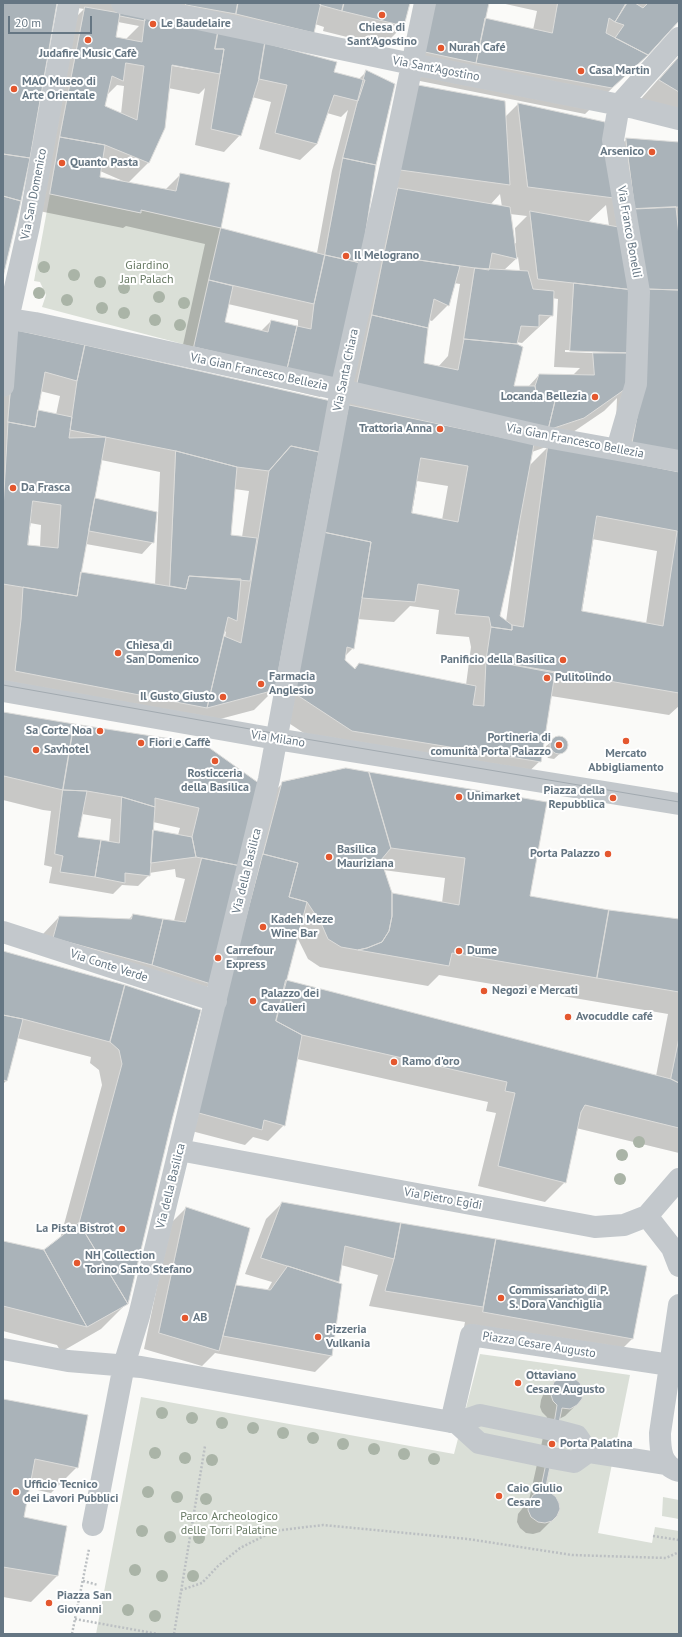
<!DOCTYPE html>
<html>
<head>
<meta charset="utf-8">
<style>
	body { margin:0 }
	#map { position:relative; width:682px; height:1637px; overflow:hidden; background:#fafaf8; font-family:"PT Sans",sans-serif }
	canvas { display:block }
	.frame { position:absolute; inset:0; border:4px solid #657683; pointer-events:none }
	.scale { position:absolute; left:8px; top:16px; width:84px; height:18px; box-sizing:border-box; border:2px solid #657683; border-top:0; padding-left:5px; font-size:12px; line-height:14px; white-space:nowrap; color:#657683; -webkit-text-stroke:3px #fff; paint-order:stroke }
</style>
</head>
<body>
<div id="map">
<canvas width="682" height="1637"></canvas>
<div class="frame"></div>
<div class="scale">20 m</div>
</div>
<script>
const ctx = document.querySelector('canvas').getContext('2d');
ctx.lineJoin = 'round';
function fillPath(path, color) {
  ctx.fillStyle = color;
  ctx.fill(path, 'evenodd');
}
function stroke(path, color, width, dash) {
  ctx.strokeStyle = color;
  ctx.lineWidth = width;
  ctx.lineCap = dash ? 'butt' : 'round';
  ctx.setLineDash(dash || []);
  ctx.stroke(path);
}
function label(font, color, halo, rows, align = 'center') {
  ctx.font = font + ' "PT Sans",sans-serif';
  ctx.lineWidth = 4;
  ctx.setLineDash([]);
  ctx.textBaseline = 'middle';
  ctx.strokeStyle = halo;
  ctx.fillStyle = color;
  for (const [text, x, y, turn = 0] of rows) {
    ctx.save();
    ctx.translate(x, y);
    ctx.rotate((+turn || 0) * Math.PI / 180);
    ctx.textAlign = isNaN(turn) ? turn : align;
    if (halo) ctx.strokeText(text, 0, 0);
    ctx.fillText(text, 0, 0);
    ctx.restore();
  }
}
const green = new Path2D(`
	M50 194 140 213 141 210 221 228 194 347 42 307 46 295 40 282 34 281Z
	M480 1354 630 1375 598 1533 652 1543 655 1527 679 1531V1634H96L141 1397 454 1454Z
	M663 1497 679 1500V1519L662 1516Z`);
const shadow = new Path2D(`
	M66 3H126L116 13 140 17 142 3H409L403 26 383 46 323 31 324 27 315 24 313 33 219 30 333 73 359 79 366 72 375 165 336 380 320 397 179 363 205 244 126 226 123 228 34 210 65 28 84 9 66 6ZM118 22 139 26 125 40 115 38ZM167 63 195 68V70L167 65ZM117 85 124 86 121 114 104 107 106 96ZM168 88 199 94 205 88 195 145 224 152 240 135 252 97 271 102 259 149 300 160 317 144 327 113 341 117 348 110 332 171 317 253 219 228 229 184 181 174 165 190 128 183 148 163 164 127ZM100 171 123 181 99 178ZM228 304 298 320V327L271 321 261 331 224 322Z
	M416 3H488L484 19 533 30 537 11 501 3H625L626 4 628 3H679V20L647 55 585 114 400 77Z
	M679 56V124L640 100Z
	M518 104 605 123 608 157 627 139 679 143V231H678L679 246 671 471 679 473V706L669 715 551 696 540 761 519 781 331 751 275 714 392 112 505 117ZM500 194 502 207 490 205ZM606 205 609 226 588 222ZM510 214 527 216 515 228 516 243 514 244ZM518 257 520 272 503 271ZM454 283 460 284 448 356 438 367 423 364 429 320 432 321 448 305ZM552 298 558 299 554 367 580 368 572 376 539 375 528 387H512L516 342 522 343 552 315ZM565 350 617 352V354L565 352ZM617 398 616 422 608 459 548 447 529 466 532 452 557 443 604 411ZM417 481 448 486 442 520 411 514ZM518 527H519L506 622 499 617ZM592 539 657 551 646 624 580 612ZM410 606 439 610 436 634 469 637 471 647 466 685 359 664 354 669 343 660 344 657 353 648 357 619 394 622Z
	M3 344 330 402 274 690 254 710 186 728 3 692ZM40 391 60 396 56 415 37 413ZM101 460 160 472 155 585 80 573 86 544 142 554 153 542 156 513 94 499ZM234 489 249 491 242 537 230 536ZM30 523 41 525 40 547 27 546ZM226 631 225 638 222 636Z
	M3 713 204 745 210 984 194 1000 43 934 59 917 128 920 133 915 174 921 185 879 176 877 175 869 149 873V875L138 886 122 885 113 894 49 883 52 867 44 865 51 811 43 810 3 800ZM82 814 111 819 109 843 77 838ZM153 822 180 828 178 835 152 831Z
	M558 737 563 738 567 743 565 749 554 759 548 758 545 753 546 746Z
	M346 769 529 897 609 911 679 920V1153L576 1128 565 1182 545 1202 478 1186 496 1113 486 1111 488 1102 297 1059 284 1125 268 1141 253 1137 245 1145 180 1128 262 803 283 783ZM383 870 445 878 442 903 392 894ZM297 937 308 959 320 967 428 986 439 975 668 1014 656 1076 285 981Z
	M3 952 125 986 127 1303 101 1329 61 1352 57 1345 3 1331V1242L44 1251 60 1239 102 1085 99 1070 90 1063 91 1057 17 1038 6 1081 3 1084Z
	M282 1203 497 1240 632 1339 612 1359 463 1332 465 1322 369 1306 378 1275 341 1265 338 1283 331 1356 315 1372 215 1353 202 1366 144 1349 170 1224 186 1208 234 1286 267 1291 272 1282 245 1274 266 1219Z
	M555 1383 576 1405 565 1416 559 1419 544 1492 557 1515 540 1532 533 1534 526 1533 520 1528 517 1522 518 1514 529 1500 542 1442 547 1417 542 1412 540 1407 541 1400 543 1395Z
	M3 1400 77 1467 51 1493 28 1488 23 1517 66 1527 57 1576 31 1602 3 1597Z`);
const building = new Path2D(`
	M3 3H57L30 158 3 154Z
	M186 3H238L236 14 186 5Z
	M238 3H321L314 33 236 14Z
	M321 3H344L342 11 320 5Z
	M344 3H410L404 26 342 11Z
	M435 3H489L476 63 425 52Z
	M558 3H626L615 22 609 18 606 33 648 55 612 88 476 63 485 18 552 33Z
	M635 3 643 8 648 3H679V21L648 55 615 38 624 25 615 22 627 3Z
	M85 7 120 13 116 37 142 42 145 17 218 32 215 49H224L220 74 172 65 165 128 149 163 105 145 60 137ZM126 63 144 66 137 120 105 106 112 76 123 81Z
	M120 13 145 17V21L120 16Z
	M218 32 265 43 259 79 241 136 211 129 224 49H215Z
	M265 43 337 62 334 72 365 80 358 101 334 95 317 144 275 133 287 85 259 79Z
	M679 57V92L659 80Z
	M366 70 395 84 376 165 343 158Z
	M418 85 505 101 510 185 400 170Z
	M518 103 605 122 614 198 528 187Z
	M60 137 105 145 100 177 176 191 180 173 230 183 221 228 141 210V213L50 194Z
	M626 138 679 142V207L635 209Z
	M3 154 30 158 21 201 3 196Z
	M343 158 376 165 361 263 325 255Z
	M398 188 510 207 517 259 492 253 489 270 384 255Z
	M3 196 21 201 3 277Z
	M676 207 679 236V290L646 289 635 209Z
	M530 211 624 228 634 290 538 279Z
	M221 228 325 255 314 304 209 280Z
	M325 255 361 263 337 381 287 369 297 326 311 329 314 304Z
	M384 255 460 266 449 306 434 299 428 328 372 315Z
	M475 268 528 271 533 289 554 291 553 316 539 315V327L521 326 517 344 464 339Z
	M209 280 233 286 225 322 268 332 271 320 297 326 287 369 194 347Z
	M574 283 634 290 632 353 570 351Z
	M646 289 679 290V451L632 443 641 396Z
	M372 315 428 328 424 363 458 370 464 339 517 344 523 347 514 386H535L537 397 555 401 548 430 357 385Z
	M16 330 85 345 77 381 45 372 35 427 8 422Z
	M85 345 331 401 319 452 291 446 269 471 237 467 176 451 70 430 77 381Z
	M593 353H632L631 385 584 418 548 430 555 401 537 397 535 386 539 374 594 375Z
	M349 405 534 444 513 557 500 616 512 625V630L491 627 489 617 455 614 459 590 418 584 415 602 362 598 371 542 323 532ZM421 458 468 466 458 522 412 513Z
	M38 410 72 417 69 438 106 437 77 596 3 584V510L8 422 35 427ZM33 501 61 505 58 548 28 545Z
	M291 446 319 452 275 690 207 708 224 636 241 643 269 471Z
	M548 446 679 472V693L486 660 491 627 512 630V625L523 627ZM597 516 677 531 663 626 582 611Z
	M176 451 237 467 231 535 257 538 250 581 189 576 186 589 170 586Z
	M95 498 157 512 154 543 89 531Z
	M323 532 371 542 354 649 347 647 345 660 355 669 359 663 476 686 473 705 484 706 486 660 555 673 541 762 352 731 294 693Z
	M81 572 186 589 189 576 241 579 237 621 228 617 207 708 15 671 21 620 23 587 77 596Z
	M3 712 74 724 63 790 4 776 3 780Z
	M74 724 204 744 260 784 241 866 196 857 192 837 199 808 155 798V807L122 797 87 791 63 790Z
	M550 745a9 9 0 1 1 18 0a9 9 0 1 1-18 0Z
	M346 768 369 772 391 848 381 860 392 893V916L389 931 382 942 367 948 358 950 341 947 328 939 321 923 307 902 289 897 298 863 263 854 282 782Z
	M369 772 547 802 530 896 609 910 597 978 452 953 449 966 358 950 367 948 382 942 389 931 392 916V893L459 905 465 858 391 848Z
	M63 790 87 791 78 837 101 840 95 877 60 872 63 856 55 854Z
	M122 797 155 807 150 876 125 873V883L95 877 101 840 119 843Z
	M153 830 192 837 196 857 151 863Z
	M263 854 298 863 289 897 307 902 276 1021 302 1035 285 1126 264 1120 262 1130 195 1112Z
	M202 858 241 866 211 984 152 965 163 919 185 922Z
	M609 910 679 919V992L597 978Z
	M133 914 163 919 152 965 53 938 59 916 131 919Z
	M3 951 125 985 110 1042 23 1019 3 1015Z
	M286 980 671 1079 679 1083V1128L585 1105 581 1112 566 1183 498 1166 515 1093 505 1091 507 1082 302 1035 276 1021Z
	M125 985 201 1010 172 1120 128 1304 79 1223 122 1064 119 1050 110 1042Z
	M3 1015 23 1019 7 1081 3 1080Z
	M679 1038V1083L671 1079Z
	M282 1202 401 1223 394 1259 345 1246 339 1282 261 1258Z
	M186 1207 250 1228 219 1351 159 1333Z
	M79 1223 128 1304 87 1327 44 1250Z
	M401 1223 496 1239 483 1307 385 1291 394 1259Z
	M496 1239 647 1266 633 1339 483 1312Z
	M3 1241 44 1250 87 1327 3 1306Z
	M288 1266 342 1284 332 1356 223 1336 236 1285 270 1290Z
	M566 1377 574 1378 580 1383 583 1391 582 1399 577 1405 570 1409 562 1408 545 1491 551 1493 556 1497 559 1503 560 1509 557 1516 552 1521 545 1523 538 1522 531 1517 528 1510 529 1502 533 1495 540 1492 553 1430 557 1405 553 1401 551 1395 552 1388 554 1382 560 1378Z
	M3 1399 88 1415 78 1468 35 1459 24 1517 67 1526 58 1576 3 1567Z`);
const path = new Path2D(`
	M653 1536 679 1540
	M83 1581 98 1585
	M181 1590 202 1583 218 1566 240 1548 274 1531 323 1525 468 1539 572 1555 666 1558 679 1552
	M75 1619 158 1634
	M72 1634 89 1549
	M174 1634 205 1446`);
const minor = new Path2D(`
	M122 3 412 64 635 108 679 119
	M3 318 35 323 337 389 546 437 679 461
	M3 386 8 319 29 226 69 3
	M617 449 636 384 639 292 613 140 619 105 679 38
	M3 691 276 739 679 804
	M3 932 216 1001
	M179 1150 595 1227 624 1225 647 1216 679 1179
	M647 1216 672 1248 679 1266
	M679 1305 660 1433C660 1450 661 1466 679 1471
	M3 1349 68 1361 141 1367 457 1423 480 1415 553 1430
	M451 1422 471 1335 670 1365
	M457 1423 479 1443 547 1457
	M558 1431 577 1436 588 1452 665 1464
	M552 1458 574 1462 588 1452
	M93 1525 124 1365 139 1316 269 779 341 390 390 170 425 3`);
const tram = new Path2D(`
	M3 685 306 739 679 802`);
const trees = [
	[44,267],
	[74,275],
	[100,282],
	[124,288],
	[39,293],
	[159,297],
	[67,300],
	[184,303],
	[102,308],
	[124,313],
	[155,320],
	[180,325],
	[639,1142],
	[622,1155],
	[620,1179],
	[162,1413],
	[192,1418],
	[222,1423],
	[253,1428],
	[283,1433],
	[313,1438],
	[343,1444],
	[374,1449],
	[155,1453],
	[404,1454],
	[185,1458],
	[434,1459],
	[212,1460],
	[148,1492],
	[177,1497],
	[206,1499],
	[142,1531],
	[170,1537],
	[199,1538],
	[135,1570],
	[162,1576],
	[193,1576],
	[128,1610],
	[155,1616]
];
const markers = [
	[382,15,4,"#e4572e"],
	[153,24,4,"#e4572e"],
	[88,40,4,"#e4572e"],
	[441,48,4,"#e4572e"],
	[581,71,4,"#e4572e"],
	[14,89,4,"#e4572e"],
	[652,152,4,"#e4572e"],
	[62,163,4,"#e4572e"],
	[346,256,4,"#e4572e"],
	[595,397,4,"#e4572e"],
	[440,429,4,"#e4572e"],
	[13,488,4,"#e4572e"],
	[118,653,4,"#e4572e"],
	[563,660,4,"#e4572e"],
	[547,678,4,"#e4572e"],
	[261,684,4,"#e4572e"],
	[223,697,4,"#e4572e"],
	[100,731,4,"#e4572e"],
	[626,741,4,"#e4572e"],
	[141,743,4,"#e4572e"],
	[559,745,4,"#e4572e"],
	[36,750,4,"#e4572e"],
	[215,761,4,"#e4572e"],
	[459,797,4,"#e4572e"],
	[613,798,4,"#e4572e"],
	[608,854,4,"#e4572e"],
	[329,857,4,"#e4572e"],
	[263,927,4,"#e4572e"],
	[459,951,4,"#e4572e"],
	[218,958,4,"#e4572e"],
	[484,991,4,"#e4572e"],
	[253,1001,4,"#e4572e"],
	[568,1017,4,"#e4572e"],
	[394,1062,4,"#e4572e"],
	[122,1229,4,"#e4572e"],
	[77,1263,4,"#e4572e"],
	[501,1298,4,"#e4572e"],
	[185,1318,4,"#e4572e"],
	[318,1337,4,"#e4572e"],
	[518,1383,4,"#e4572e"],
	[552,1444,4,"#e4572e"],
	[16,1492,4,"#e4572e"],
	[499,1496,4,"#e4572e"],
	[49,1603,4,"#e4572e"]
];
const poiNames = [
	["Le Baudelaire",161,24],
	["Chiesa di",382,28,"center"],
	["Sant'Agostino",382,42,"center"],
	["Nurah Café",449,48],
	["Judafire Music Cafè",88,54,"center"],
	["Casa Martin",589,71],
	["MAO Museo di",22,82],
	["Arte Orientale",22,96],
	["Arsenico",644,152,"right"],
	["Quanto Pasta",70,163],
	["Il Melograno",354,256],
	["Locanda Bellezia",587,397,"right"],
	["Trattoria Anna",432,429,"right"],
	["Da Frasca",21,488],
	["Chiesa di",126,646],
	["San Domenico",126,660],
	["Panificio della Basilica",555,660,"right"],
	["Farmacia",269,677],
	["Anglesio",269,691],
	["Pulitolindo",555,678],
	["Il Gusto Giusto",215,697,"right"],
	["Sa Corte Noa",92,731,"right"],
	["Portineria di",551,738,"right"],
	["comunità Porta Palazzo",551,752,"right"],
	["Fiori e Caffè",149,743],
	["Savhotel",44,750],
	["Mercato",626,754,"center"],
	["Abbigliamento",626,768,"center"],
	["Rosticceria",215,774,"center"],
	["della Basilica",215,788,"center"],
	["Piazza della",605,791,"right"],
	["Repubblica",605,805,"right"],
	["Unimarket",467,797],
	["Basilica",337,850],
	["Mauriziana",337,864],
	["Porta Palazzo",600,854,"right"],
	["Kadeh Meze",271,920],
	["Wine Bar",271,934],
	["Carrefour",226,951],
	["Express",226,965],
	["Dume",467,951],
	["Negozi e Mercati",492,991],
	["Palazzo dei",261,994],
	["Cavalieri",261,1008],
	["Avocuddle café",576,1017],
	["Ramo d'oro",402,1062],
	["La Pista Bistrot",114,1229,"right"],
	["NH Collection",85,1256],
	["Torino Santo Stefano",85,1270],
	["Commissariato di P.",509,1291],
	["S. Dora Vanchiglia",509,1305],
	["AB",193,1318],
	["Pizzeria",326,1330],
	["Vulkania",326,1344],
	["Ottaviano",526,1376],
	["Cesare Augusto",526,1390],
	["Porta Palatina",560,1444],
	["Ufficio Tecnico",24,1485],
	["dei Lavori Pubblici",24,1499],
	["Caio Giulio",507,1489],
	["Cesare",507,1503],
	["Piazza San",57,1596],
	["Giovanni",57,1610]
];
const streetNames = [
	["Via Sant'Agostino",436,69,11],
	["Via San Domenico",34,194,-79],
	["Via Franco Bonelli",629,232,80],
	["Via Santa Chiara",346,370,-78],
	["Via Gian Francesco Bellezia",259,372,12],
	["Via Gian Francesco Bellezia",575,441,11],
	["Via Milano",278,739,9],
	["Via della Basilica",247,871,-76],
	["Via Conte Verde",109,966,18],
	["Via della Basilica",171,1186,-76],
	["Via Pietro Egidi",443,1199,10],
	["Piazza Cesare Augusto",539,1345,9]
];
const parkNames = [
	["Giardino",147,266],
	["Jan Palach",147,280],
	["Parco Archeologico",229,1517],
	["delle Torri Palatine",229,1531]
];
fillPath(green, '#dadfd7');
fillPath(shadow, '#0003');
fillPath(building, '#aab3b9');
stroke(building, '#dcdcda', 1);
stroke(path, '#bbbfc2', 2.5, [2, 2]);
stroke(minor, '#c3c8cc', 22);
stroke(tram, '#a2aab0', 1);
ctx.fillStyle = '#aab4a7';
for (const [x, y] of trees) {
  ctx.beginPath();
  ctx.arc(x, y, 6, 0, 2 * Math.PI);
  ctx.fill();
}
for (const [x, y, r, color] of markers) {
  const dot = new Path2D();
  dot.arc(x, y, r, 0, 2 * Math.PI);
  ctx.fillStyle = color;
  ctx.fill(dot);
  stroke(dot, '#fff', 1.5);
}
label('bold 12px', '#657683', '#fff', poiNames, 'left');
label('12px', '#657683', '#fff', streetNames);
label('12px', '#687a64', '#fff', parkNames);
</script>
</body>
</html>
